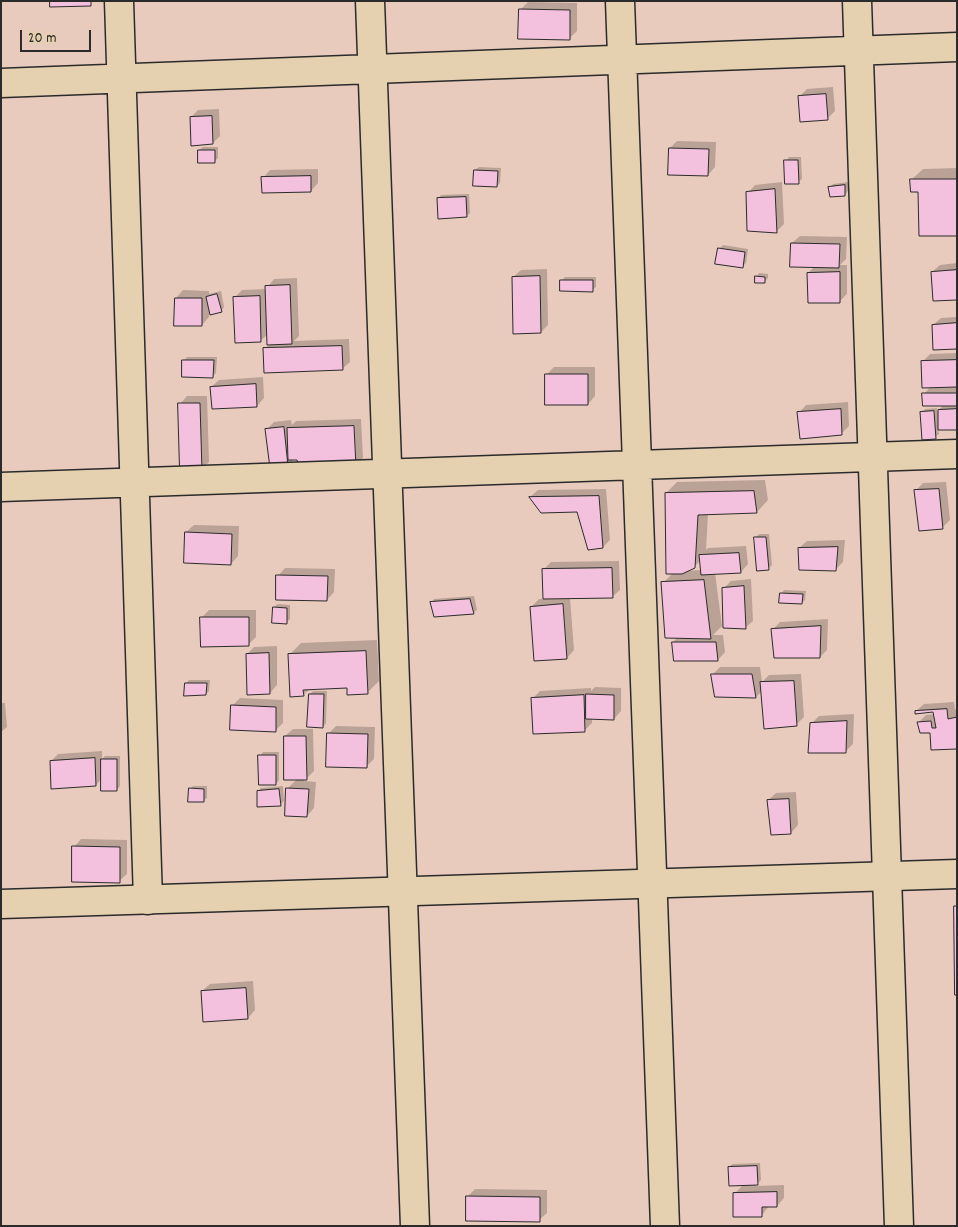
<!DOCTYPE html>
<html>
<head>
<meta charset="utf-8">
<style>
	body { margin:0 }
	#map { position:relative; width:958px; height:1227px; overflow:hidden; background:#e9cbbd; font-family:Dekko,sans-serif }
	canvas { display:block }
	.frame { position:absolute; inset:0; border:2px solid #2b2b2b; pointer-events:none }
	.scale { position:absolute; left:20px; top:30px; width:71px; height:22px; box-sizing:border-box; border:2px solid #2b2b2b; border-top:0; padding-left:6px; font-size:15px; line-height:18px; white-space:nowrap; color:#2b2b2b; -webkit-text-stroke:4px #e5d0af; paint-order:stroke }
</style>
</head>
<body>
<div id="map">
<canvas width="958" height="1227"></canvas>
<div class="frame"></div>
<div class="scale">20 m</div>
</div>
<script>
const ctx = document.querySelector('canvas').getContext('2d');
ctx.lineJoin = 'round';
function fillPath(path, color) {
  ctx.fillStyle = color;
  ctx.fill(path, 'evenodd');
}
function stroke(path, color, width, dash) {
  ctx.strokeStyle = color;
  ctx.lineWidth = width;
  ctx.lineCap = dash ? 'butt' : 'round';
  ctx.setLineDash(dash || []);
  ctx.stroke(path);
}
const shadow = new Path2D(`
	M528 2 577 3V31L569 39 520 10Z
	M833 87 835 111 827 119 800 96 807 89Z
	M219 109 220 136 213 143 191 117 198 110Z
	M677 141 716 142 715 167 708 175 670 148Z
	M203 147H218V158L214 162 199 150Z
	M789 157H801L802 179 798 182 786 161Z
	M479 167 501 168 500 183 497 186 475 170Z
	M957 168V235L911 180 923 169Z
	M318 169V183L311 191 263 178 270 170Z
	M782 182 784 224 776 232 748 193 755 185Z
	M848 182V191L845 195 830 188 833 184Z
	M469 194 470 213 466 216 438 199 441 195Z
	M800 236 847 237 846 259 840 265H847V294L839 302 808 273 815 266 792 243Z
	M723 245 748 249 746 263 742 267 719 249Z
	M957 263V298L932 272 940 265Z
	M547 269 548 325 541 332 513 277 521 270Z
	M759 273 768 274V278L765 281 756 277Z
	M565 277H596V287L592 290 562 280Z
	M297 278 299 336 294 341 349 339 350 362 342 369 264 349 269 345 268 334 260 341 234 298 242 290 266 289 274 279Z
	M183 290 209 291V294L221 291 224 307 221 311 209 314V317L202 325 176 298Z
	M957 317V347L933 325 941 318Z
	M957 353V429H938L939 434 935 437 922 413 925 409 937 408V411L944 405 924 394 931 386 922 362 930 354Z
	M187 357H217L216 373 212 377 184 360Z
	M554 367H595V396L588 404 546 375Z
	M263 377 264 398 257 406 211 387 219 380Z
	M187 396H207L209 462 201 470 180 404Z
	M848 402 849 426 842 433 799 413 806 405Z
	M361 419 363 458 355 466 342 460 299 458 294 459 288 465 267 429 274 422 291 420 292 425 296 421Z
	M765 480 768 500 757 512 708 514 706 550 708 548 746 546 748 564 741 572 715 573 722 626 713 635H723L725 652 718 660 673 642 678 637 663 583 673 573 666 493 677 482ZM701 560V570L685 571 694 567Z
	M946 482 950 520 942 528 916 490 923 483Z
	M606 489 610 540 603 547 578 511 541 512 530 497 538 490Z
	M194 525 239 526 238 556 231 564 186 532Z
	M759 534H769L772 565 768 569 755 538Z
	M845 540 843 562 836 569 799 548 807 541Z
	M619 561 620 590 612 597 570 598 574 650 567 658 531 607 539 599H544V569L551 562Z
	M285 568 335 569 334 592 327 600 278 576Z
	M751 579 753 621 745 628 723 589 731 581Z
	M784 590 806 591 805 600 802 603 781 594Z
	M474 596 477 610 473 613 431 603 434 599Z
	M277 604 290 605V619L286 623 274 608Z
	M209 610H256V637L248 645 201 618Z
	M828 619 827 650 820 657 773 629 780 622Z
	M377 640 379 681 367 693 348 687 310 689 303 695 289 655 301 643Z
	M277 646V685L270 693 247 654 254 647Z
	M720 667H760L762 682 769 675 801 674 804 717 796 725 762 691 756 697 716 696 712 675Z
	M189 680H210L209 691 206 694 186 683Z
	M595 687 621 688V711L614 719 592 718V723L585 730 533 698 540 691 591 688V691Z
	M313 691H327L326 723 323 727 310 694Z
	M240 698 283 700V723L275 731 232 706Z
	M954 702 955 710 957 708V747L918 723 926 715 935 714 934 711H916L924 704Z
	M1 703H5L7 727 1 732Z
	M854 714 853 744 845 752 811 724 819 716Z
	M336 726 375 727 374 759 366 767 329 733Z
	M293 729H313L314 771 304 781 316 782 314 808 307 816 288 788 297 779 285 736Z
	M102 751V759L105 756H120V786L117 790 102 778 96 785 51 761 58 754Z
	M263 752H279V780L276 784 260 756Z
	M193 786H207V798L203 801 190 789Z
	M283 786 284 801 280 805 258 791 261 788Z
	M796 792 798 825 791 833 768 800 776 793Z
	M81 839 127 840V874L119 881 74 847Z
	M253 981 255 1010 248 1018 202 991 210 984Z
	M760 1163 761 1180 755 1186 784 1185V1198L777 1206H769L762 1215 734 1194 744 1184 729 1167 732 1164Z
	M475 1189 547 1190V1213L539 1220 467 1197Z`);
const building = new Path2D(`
	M50 1H91V6L50 7Z
	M519 9 570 10V40L518 39Z
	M826 94 828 120 800 122 798 96Z
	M212 116 213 144 191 146 190 117Z
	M669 148 709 149 708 176 668 175Z
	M198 150H215V163H198Z
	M784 160H798L799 184H785Z
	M474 170 498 171 497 187 473 186Z
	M311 176V192L262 193 261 177Z
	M910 179H957V236H919L918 192H911Z
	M845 185V196L830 197 828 187Z
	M775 189 777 233 747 231 746 192Z
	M466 197 467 217 438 219 437 198Z
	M791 243 840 244 839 268 790 267Z
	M718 248 745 252 743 268 715 264Z
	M957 270V300L933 301 931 272Z
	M840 272V303H808L807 273Z
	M540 276 541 333 513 334 512 277Z
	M755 276 765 277V283H755Z
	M560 280H593V292L560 291Z
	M290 285 292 344 267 345 265 286Z
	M217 294 222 312 210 315 206 297Z
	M260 296 261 342 235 343 233 297Z
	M175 298H202V326H174Z
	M957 323V349L933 350 932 325Z
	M342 346 343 370 264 373 263 348Z
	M182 360H214L213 378 182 377Z
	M957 360V387L922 388 921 361Z
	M545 374H588V405H545Z
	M256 384 257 407 212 409 210 387Z
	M922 393H957V406H923Z
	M178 403H200L202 471H180Z
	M841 409 842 435 800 439 797 412Z
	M957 409V430H938V410Z
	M934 411 936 439 922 440 920 412Z
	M354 426 356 467 341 468 340 461 298 463 297 460H288L287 428Z
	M284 427 288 466 270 468 265 429Z
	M939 489 943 529 919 531 914 490Z
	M754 491 757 513 698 515 695 568 682 574H666L665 493Z
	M599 496 603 548 588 550 577 512 541 513 529 497Z
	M185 532 232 534 231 565 184 563Z
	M754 537H766L769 570 757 571Z
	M838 547 836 571 799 570 798 548Z
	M739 553 741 573 701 575 699 555Z
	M612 568 613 598 543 599 542 569Z
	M276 575 328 576 327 601 276 600Z
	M704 580 711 639 665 638 661 582Z
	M744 586 746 629 723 628 722 588Z
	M780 593 803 594 802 604 779 603Z
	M470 599 474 614 434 617 430 602Z
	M563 604 567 659 534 661 530 607Z
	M273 607 287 608V624L272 623Z
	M200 617H249V646L201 647Z
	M821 626 820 658H774L771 629Z
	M672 642H716L718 661H674Z
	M366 651 368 694 347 695V688L303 690 304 696 290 697 288 654Z
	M269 653 270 694 247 695 246 654Z
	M711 674H752L756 698 715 697Z
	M794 681 797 726 764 729 760 682Z
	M185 683H207L206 695 184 696Z
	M309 694H324L323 728 307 727Z
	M586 694 614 695V720L586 719Z
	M584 695 585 732 533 734 531 698Z
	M231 705 276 707V732L230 730Z
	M947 709 948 719 957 717V749L931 750 930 733H920L917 722 931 721 932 728H936L933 712 915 714V711Z
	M847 721 846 753H808L810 723Z
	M327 733 368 734 367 768 326 767Z
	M284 736H306L307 780H284Z
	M258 755H276V785H259Z
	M95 758 96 786 51 789 50 761Z
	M101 759H117V791H101Z
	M189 788 204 789V802H188Z
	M286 788 309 789 307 817 285 816Z
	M279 789 281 806 257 807V791Z
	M789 799 791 834 771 835 767 800Z
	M72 846 120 847V883L72 882Z
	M954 906H957V995H955Z
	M246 988 248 1019 203 1022 201 991Z
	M757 1166 758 1185 729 1186 728 1167Z
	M777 1192V1207H762V1217H733V1193Z
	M466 1196 540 1197V1222L466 1221Z`);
const minor = new Path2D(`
	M119 1 148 900
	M370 1 415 1226
	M620 1 665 1226
	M857 1 899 1226
	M1 83 957 47
	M1 487 957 454`);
const tertiary = new Path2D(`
	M1 904 957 874`);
fillPath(shadow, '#0003');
fillPath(building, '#f3c0dd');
stroke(building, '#2b2b2b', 1);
stroke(minor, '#2b2b2b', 31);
stroke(tertiary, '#2b2b2b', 31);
stroke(minor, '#e5d0af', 28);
stroke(tertiary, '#e5d0af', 28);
</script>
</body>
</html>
